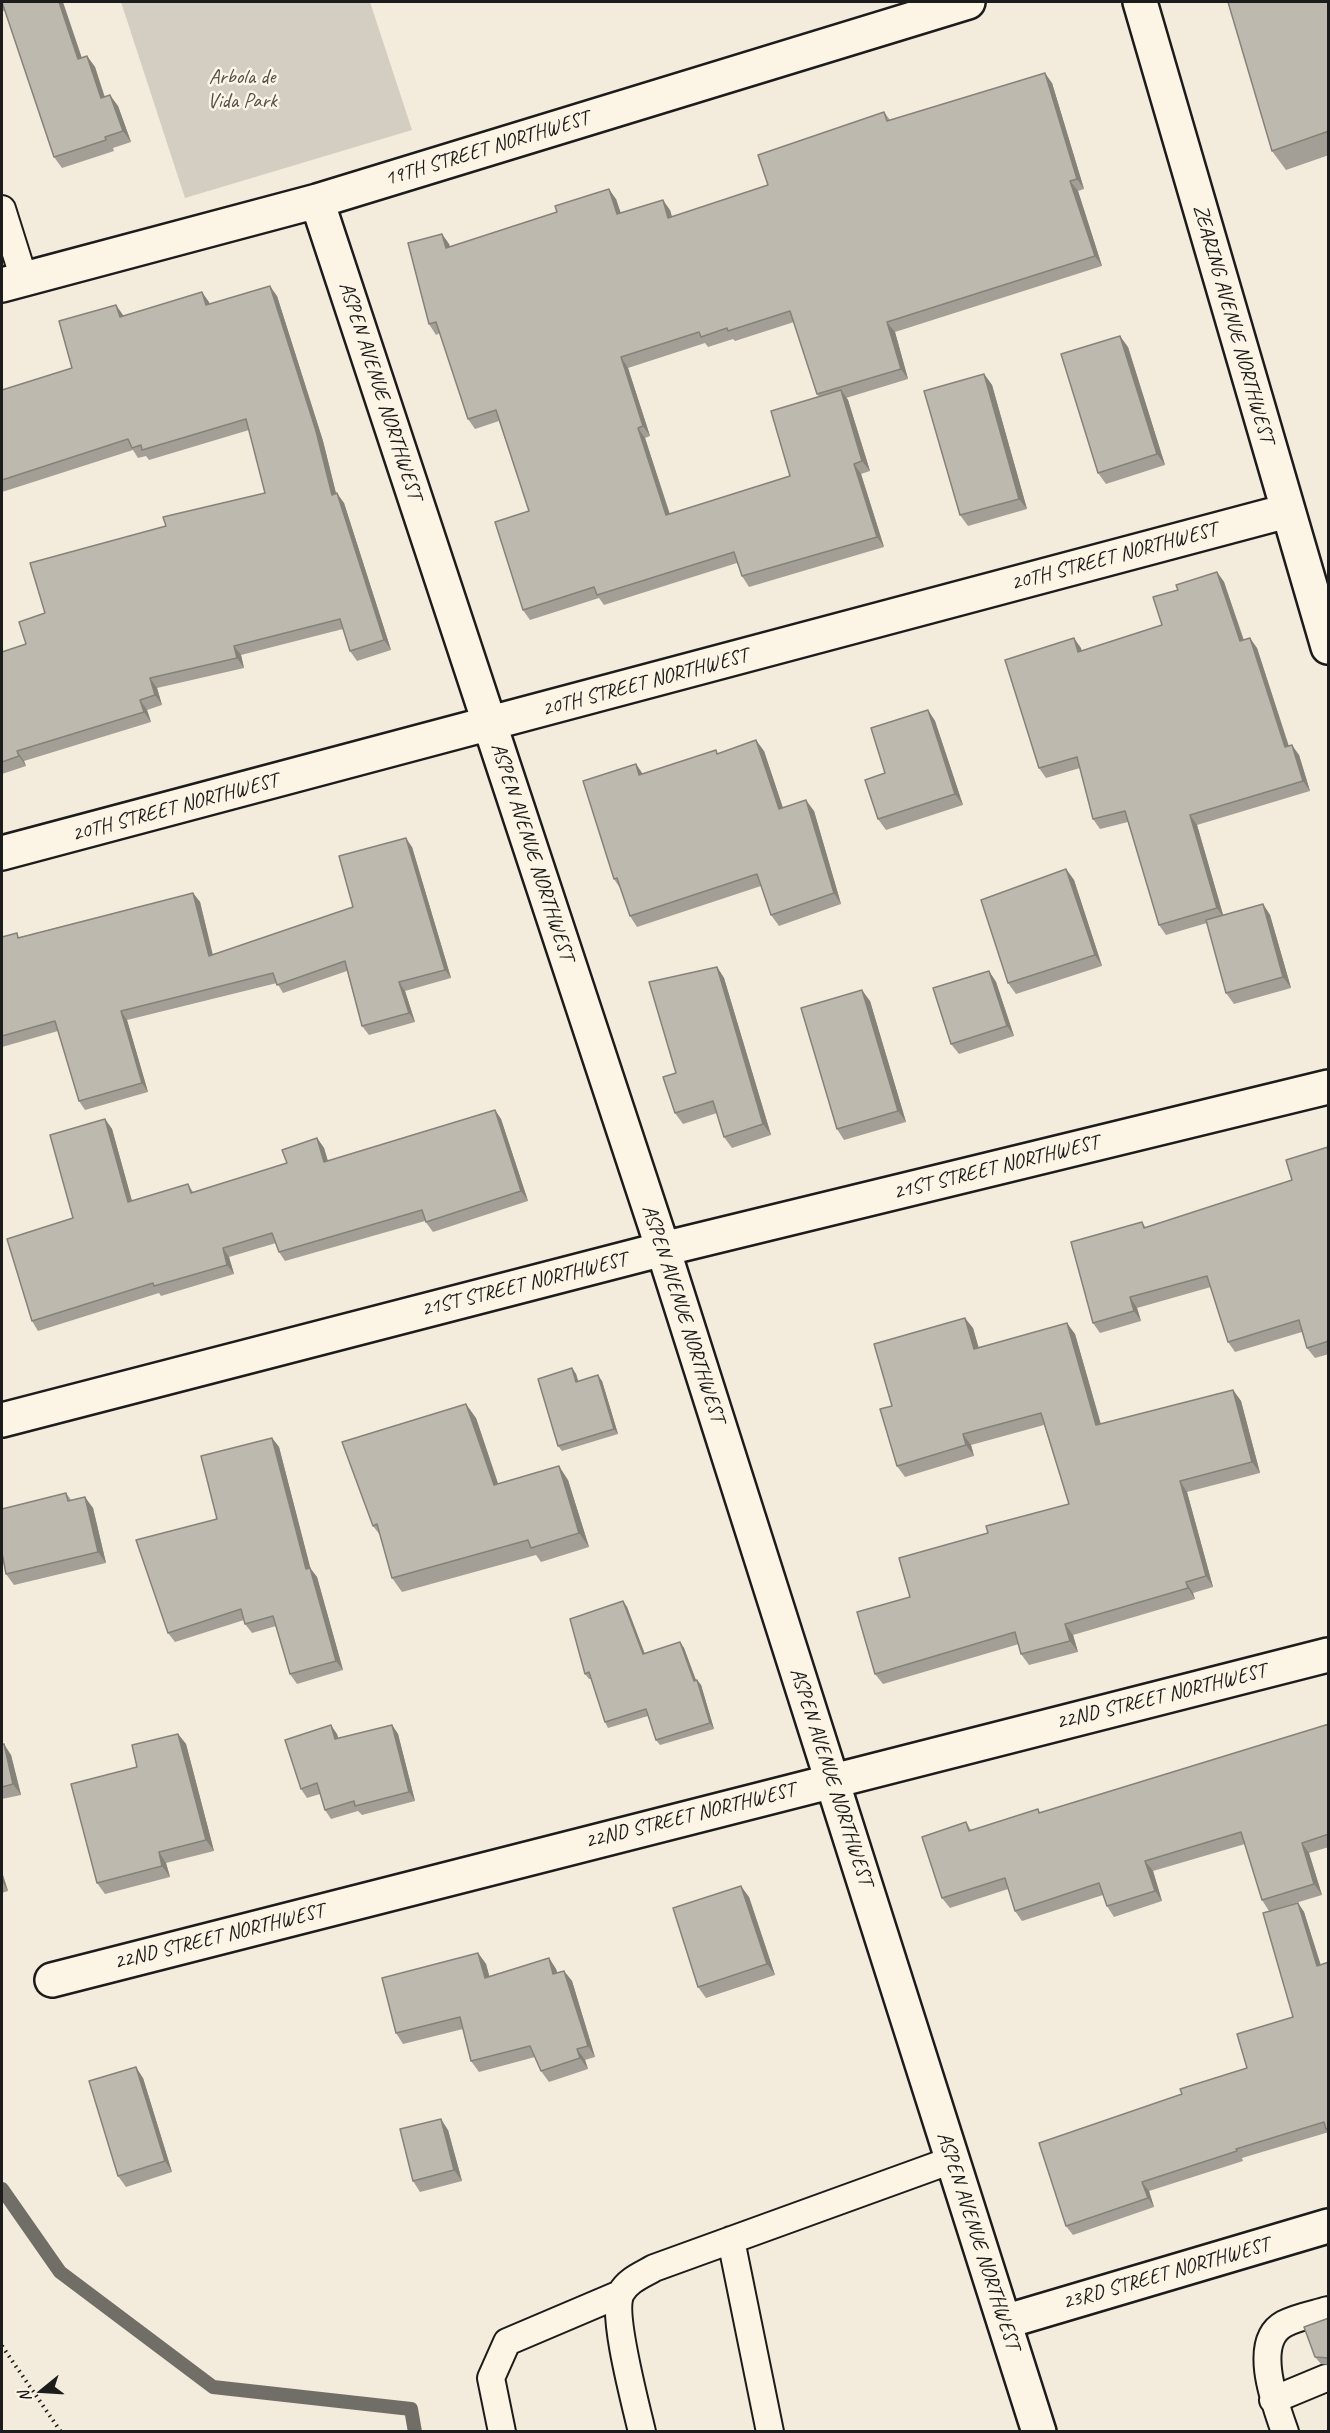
<!DOCTYPE html>
<html>
<head>
<meta charset="utf-8">
<style>
	body { margin:0 }
	#map { position:relative; width:1330px; height:2433px; overflow:hidden; background:#f3ecdd; font-family:Caveat,sans-serif }
	canvas { display:block }
	.frame { position:absolute; inset:0; border:3px solid #1c1c1c; pointer-events:none }
	.north { position:absolute; left:12px; top:2361px; width:60px; height:60px; -webkit-text-stroke:4px #fcf5e5; paint-order:stroke; rotate:252deg; font-size:16px; font-weight:700; line-height:24px; text-align:center; color:#1c1c1c }
	.north::after { content:''; display:block; margin:auto; width:21px; height:27px; background:#1c1c1c; clip-path:polygon(50% 0,100% 100%,50% 72%,0 100%) }
</style>
</head>
<body>
<div id="map">
<canvas width="1330" height="2433"></canvas>
<div class="frame"></div>
<div class="north">N</div>
</div>
<script>
const ctx = document.querySelector('canvas').getContext('2d');
ctx.lineJoin = 'round';
function fillPath(path, color) {
  ctx.fillStyle = color;
  ctx.fill(path, 'evenodd');
}
function stroke(path, color, width, dash) {
  ctx.strokeStyle = color;
  ctx.lineWidth = width;
  ctx.lineCap = dash ? 'butt' : 'round';
  ctx.setLineDash(dash || []);
  ctx.stroke(path);
}
function label(font, color, halo, rows, align = 'center') {
  ctx.font = font + ' Caveat,sans-serif';
  ctx.lineWidth = 5;
  ctx.setLineDash([]);
  ctx.textBaseline = 'middle';
  ctx.strokeStyle = halo;
  ctx.fillStyle = color;
  for (const [text, x, y, turn = 0] of rows) {
    ctx.save();
    ctx.translate(x, y);
    ctx.rotate((+turn || 0) * Math.PI / 180);
    ctx.textAlign = isNaN(turn) ? turn : align;
    if (halo) ctx.strokeText(text, 0, 0);
    ctx.fillText(text, 0, 0);
    ctx.restore();
  }
}
const green = new Path2D(`
	M121 2H370L412 130 185 198Z`);
const stream = new Path2D(`
	M2 2189 60 2272 213 2387 411 2409 415 2432`);
const path = new Path2D(`
	M2 2346 61 2432`);
const service = new Path2D(`
	M2 209 24 279
	M731 2240 770 2432
	M1273 2400 1326 2378
	M502 2432 491 2378 507 2342 620 2294
	M642 2432C636 2406 611 2313 621 2293 628 2280 642 2275 654 2268L952 2160
	M1285 2432C1276 2406 1251 2342 1284 2324 1297 2317 1315 2314 1328 2310`);
const minor = new Path2D(`
	M1140 2 1328 647
	M317 201 663 1249 1039 2432
	M2 285 317 201 968 2
	M2 853 1287 511
	M2 1420 663 1249 1328 1087
	M52 1980 1328 1655
	M1004 2322 1328 2226`);
const wall = new Path2D(`
	M2 2 82 58 87 56 95 67 105 97 118 106 131 142 113 148 114 151 62 168 54 157 5 11H3L2 9Z
	M1329 2V155L1286 170 1272 151Z
	M1052 83 1084 189 1078 191 1102 266 895 332 908 379 846 398 848 400 870 471 861 474 884 547 749 587 742 576 737 563 604 605 599 598 530 620 523 610 529 511 499 421 475 429 468 419 440 333 436 335 429 324 442 234 449 244 450 247 616 199 621 213 670 210 672 217 768 185 884 112 890 120ZM794 322 817 394 819 397 790 476 670 514 645 438 650 436 628 368 705 343 708 347 733 339 735 341Z
	M202 292 209 304 277 296 323 441 336 494 344 503 391 650 357 661 350 651 343 629 241 655 244 668 157 688 162 705 147 710 151 722 24 761 26 766 2 774V652L26 644 45 613 166 526 265 493 249 430 149 460 146 456 138 458 133 450 2 492V390L72 368 124 316Z
	M1128 347 1165 465 1106 484 1098 473Z
	M984 374 992 385 1027 509 968 526 960 515Z
	M1217 572 1224 582 1244 640 1257 648 1289 746 1299 755 1310 791 1197 825 1223 915 1263 904 1270 915 1291 988 1234 1004 1226 993 1207 923 1166 935 1159 925 1128 822 1100 829 1093 819 1080 768 1046 778 1039 768 1081 648V651L1162 625 1178 590Z
	M928 710 935 721 963 805 886 830 878 819 885 773Z
	M764 751 783 808 814 811 841 904 779 926 771 915 761 886 637 927 630 916 620 888 614 879 636 764 643 774 719 754Z
	M412 847 451 978 405 991 415 1022 369 1035 362 1026 347 971 283 993 277 983 127 1020 148 1092 85 1110 79 1101 58 1031 2 1047V937H20L193 893 200 902 213 955 353 907Z
	M1066 869 1074 880 1102 966 1016 994 1008 983Z
	M717 967 724 978 771 1135 732 1148 724 1137 717 1113 683 1124 675 1113 676 1073Z
	M989 971 996 982 1014 1036 959 1054 951 1044Z
	M870 1001 906 1122 844 1140 837 1129Z
	M495 1110 501 1119 528 1201 433 1232 425 1221 285 1261 279 1252 276 1243 229 1257 234 1274 161 1296 159 1293 38 1331 32 1321 73 1218 105 1119 112 1129 132 1201 188 1184 193 1192 287 1163 317 1138 324 1148 328 1161Z
	M1329 1148V1354L1315 1358 1307 1348 1302 1332 1235 1352 1228 1342 1211 1287 1137 1308 1141 1321 1100 1333 1093 1323 1142 1222 1146 1228 1292 1180Z
	M973 1328 978 1347 1075 1334 1101 1424 1233 1390 1241 1401 1260 1473 1187 1492 1213 1587 1193 1593 1195 1599 1073 1635 1078 1652 1029 1665 1021 1654 1019 1644 883 1684 875 1674 910 1597 988 1533 1069 1504 1044 1425 971 1445 974 1456 905 1477 897 1466 892 1406Z
	M572 1368 576 1374 578 1381H602L618 1434 562 1451 558 1446Z
	M476 1418 498 1483 568 1480 589 1547 541 1562 536 1555 402 1592 392 1578 380 1535 373 1526Z
	M272 1438 279 1447 310 1568 317 1577 343 1670 297 1684 290 1674 276 1626 252 1633 245 1624 244 1620 175 1642 168 1633 217 1519Z
	M66 1493 71 1500 93 1508 106 1563 14 1585 6 1574Z
	M623 1601 627 1607 645 1654 680 1642 684 1648 696 1680H697L701 1685 714 1729 660 1745 656 1740 648 1716 608 1728 605 1722 591 1679H589L585 1674Z
	M1329 1724V1847L1309 1853 1322 1895 1269 1911 1262 1900 1245 1844 1153 1871 1162 1901 1114 1917 1107 1906 1103 1895 1022 1921 1015 1911 1008 1889 950 1908 942 1898 966 1822 971 1830 1038 1809 1040 1813Z
	M392 1725 398 1734 415 1801 362 1815 358 1811 331 1819 325 1810 320 1794 307 1798 301 1789 337 1734 338 1738Z
	M178 1734 186 1744 214 1851 166 1863 170 1877 105 1894 97 1883 137 1767Z
	M2 1744 11 1755 21 1795 2 1799Z
	M2 1872 8 1891 2 1893Z
	M749 1897 775 1975 706 1998 698 1987Z
	M1298 1903 1304 1912 1320 1965 1329 1962V2132L1242 2158 1243 2161 1149 2191 1154 2207 1073 2235 1066 2226 1182 2094 1247 2068 1293 2017Z
	M478 1953 486 1964 489 1976 549 1958 556 1969 557 1973 564 1971 572 1981 595 2057 585 2060 588 2069 549 2082 541 2071 535 2057 479 2072 471 2061 463 2029 403 2044 396 2033Z
	M143 2078 172 2172 126 2187 118 2176Z
	M448 2130 462 2181 420 2192 413 2181Z
	M1329 2318V2365L1321 2364 1315 2357Z`);
const shadedWall = new Path2D(`
	M59 2H63L86 70 78 59Z
	M87 56 95 67 108 109 101 98Z
	M1045 73 1052 83 1084 189 1077 179Z
	M110 95 118 106 131 142 123 131Z
	M1070 181 1078 191 1102 266 1095 256Z
	M609 189 616 199 624 224 617 214Z
	M663 200 670 210 675 228 668 218Z
	M442 234 449 244 453 259 446 248Z
	M270 286 277 296 323 441 339 505 332 495Z
	M202 292 209 302 213 315 206 305Z
	M116 305 123 315 127 327 120 317Z
	M887 322 895 332 908 379 901 369Z
	M1120 336 1128 347 1165 465 1157 454Z
	M621 357 628 368 650 436 643 426Z
	M984 374 992 385 1027 509 1019 499Z
	M841 390 848 400 870 471 862 461Z
	M638 428 645 438 673 525 666 515Z
	M854 464 861 474 884 547 877 537Z
	M337 493 344 503 391 650 384 640Z
	M1217 572 1224 582 1247 651 1240 641Z
	M1074 638 1081 648 1085 662 1078 652Z
	M1250 638 1257 648 1292 757 1285 747Z
	M234 646 241 655 244 668 237 658Z
	M150 678 157 688 162 705 155 695Z
	M140 700 147 710 151 722 144 712Z
	M928 710 935 721 963 805 955 794Z
	M756 740 764 751 787 820 779 809Z
	M1292 745 1299 755 1310 791 1303 781Z
	M17 751 24 761 26 766 19 756Z
	M636 764 643 775H639Z
	M806 800 814 811 841 904 834 893Z
	M1190 815 1197 825 1224 918 1217 908Z
	M406 838 412 847 451 978 445 970Z
	M1066 869 1074 880 1102 966 1095 955Z
	M193 893 200 902 215 965 209 956Z
	M1263 904 1270 915 1291 988 1283 977Z
	M717 967 724 978 771 1135 763 1124Z
	M989 971 996 982 1014 1036 1007 1026Z
	M399 982 405 991 415 1022 409 1013Z
	M862 990 870 1001 906 1122 898 1111Z
	M121 1011 127 1020 148 1092 142 1083Z
	M495 1110 501 1119 528 1201 521 1191Z
	M105 1119 112 1129 135 1212 128 1202Z
	M317 1138 324 1148 331 1172 324 1162Z
	M223 1248 229 1257 234 1274 227 1265Z
	M1130 1297 1137 1308 1141 1321 1134 1311Z
	M965 1318 973 1328 982 1359 974 1349Z
	M1067 1323 1075 1334 1104 1436 1096 1425Z
	M572 1368 576 1374 580 1387 576 1382Z
	M598 1375 602 1381 618 1434 614 1429Z
	M1233 1390 1241 1401 1260 1473 1252 1462Z
	M466 1404 476 1418 503 1499 494 1485Z
	M963 1434 971 1445 974 1456 966 1445Z
	M272 1438 279 1447 313 1578 306 1569Z
	M559 1466 568 1480 589 1547 579 1533Z
	M1180 1481 1187 1492 1213 1587 1206 1576Z
	M85 1497 93 1508 106 1563 98 1552Z
	M310 1568 317 1577 343 1670 336 1661Z
	M1186 1582 1193 1593 1195 1599 1188 1588Z
	M623 1601 627 1607 647 1660 643 1654Z
	M1065 1624 1073 1635 1078 1652 1070 1641Z
	M680 1642 684 1648 698 1686 694 1681Z
	M697 1680 701 1685 714 1729 710 1723Z
	M331 1725 337 1734 341 1748 335 1739Z
	M392 1725 398 1734 415 1801 409 1792Z
	M178 1734 186 1744 214 1851 206 1840Z
	M4 1744 11 1755 21 1795 13 1784Z
	M1302 1843 1309 1853 1322 1895 1314 1884Z
	M159 1852 166 1863 170 1877 162 1866Z
	M1145 1861 1153 1871 1162 1901 1155 1891Z
	M2 1872 8 1891 2 1881Z
	M741 1886 749 1897 775 1975 767 1964Z
	M1298 1903 1304 1912 1324 1975 1317 1966Z
	M478 1953 486 1964 493 1989 485 1978Z
	M549 1958 556 1969 561 1985 553 1974Z
	M564 1971 572 1981 595 2057 588 2046Z
	M577 2049 585 2060 588 2069 580 2058Z
	M136 2067 143 2078 172 2172 165 2161Z
	M441 2119 448 2130 462 2181 454 2170Z
	M1142 2182 1149 2191 1154 2207 1148 2198Z`);
const building = new Path2D(`
	M2 2H59L78 59 87 56 101 98 110 95 123 131 105 137 106 140 54 157Z
	M1228 2H1329V131L1272 151Z
	M1045 73 1077 179 1070 181 1095 256 887 322 901 369 817 394 790 311 728 331 727 328 701 337 699 332 621 357 643 426 638 428 666 515 790 476 771 411 841 390 862 461 854 464 877 537 742 576 734 552 597 595 594 587 523 610 495 522 529 511 496 410 468 419 436 322 429 324 408 243 442 234 446 248 557 212 555 206 609 189 617 214 663 200 668 218 768 185 758 155 884 112 887 121Z
	M270 286 316 431 332 495 337 493 384 640 350 651 340 619 234 646 237 658 150 678 155 695 140 700 144 712 17 751 19 756 2 762V652L26 644 19 622 45 613 30 563 166 526 163 517 265 493 246 419 142 450 141 445 132 448 128 439 2 480V390L72 368 59 321 116 305 120 317 202 292 206 305Z
	M1120 336 1157 454 1098 473 1061 354Z
	M984 374 1019 499 960 515 924 391Z
	M1217 572 1240 641 1250 638 1285 747 1292 745 1303 781 1190 815 1217 908 1159 925 1125 811 1093 819 1077 757 1039 768 1005 660 1074 638 1078 652 1162 625 1153 597 1178 590 1176 585Z
	M928 710 955 794 878 819 865 780 885 773 871 728Z
	M756 740 779 809 806 800 834 893 771 915 757 874 630 916 617 878 614 879 583 781 636 764 639 775 716 750 717 754Z
	M406 838 445 970 399 982 409 1013 362 1026 345 961 277 985 273 973 121 1011 142 1083 79 1101 55 1021 2 1036V937L17 933 18 938 193 893 209 956 353 907 339 856Z
	M1066 869 1095 955 1008 983 981 900Z
	M1263 904 1283 977 1226 993 1206 920Z
	M717 967 763 1124 724 1137 713 1101 675 1113 663 1077 676 1073 649 982Z
	M989 971 1007 1026 951 1044 933 988Z
	M862 990 898 1111 837 1129 801 1008Z
	M495 1110 521 1191 426 1222 422 1210 279 1252 272 1233 223 1248 227 1265 154 1286 153 1283 32 1321 7 1239 73 1218 50 1135 105 1119 128 1202 188 1184 191 1193 287 1163 282 1150 317 1138 324 1162Z
	M1328 1147 1329 1341 1307 1348 1299 1320 1228 1342 1207 1276 1130 1297 1134 1311 1093 1323 1071 1242 1142 1222 1144 1228 1292 1180 1286 1160Z
	M965 1318 974 1349 1067 1323 1096 1425 1233 1390 1252 1462 1180 1481 1206 1576 1186 1582 1188 1588 1065 1624 1070 1641 1021 1654 1015 1632 875 1674 857 1612 910 1597 899 1558 988 1533 986 1526 1069 1504 1041 1413 963 1434 966 1445 897 1466 880 1409 892 1406 874 1344Z
	M572 1368 576 1382 598 1375 614 1429 558 1446 538 1379Z
	M466 1404 494 1485 559 1466 579 1533 531 1548 528 1540 392 1578 377 1524 373 1526 342 1442Z
	M272 1438 306 1569 310 1568 336 1661 290 1674 273 1616 245 1624 241 1609 168 1633 136 1540 217 1519 201 1456Z
	M66 1493 68 1501 85 1497 98 1552 6 1574 2 1553V1509Z
	M623 1601 643 1654 680 1642 694 1681 697 1680 710 1723 656 1740 646 1709 605 1722 589 1672 585 1674 570 1619Z
	M1329 1724V1834L1302 1843 1314 1884 1262 1900 1241 1832 1145 1861 1155 1891 1107 1906 1099 1883 1015 1911 1005 1878 942 1898 922 1837 966 1822 969 1831 1038 1809 1039 1813Z
	M331 1725 335 1739 392 1725 409 1792 355 1806 354 1801 325 1810 317 1783 301 1789 285 1740Z
	M178 1734 206 1840 159 1852 162 1866 97 1883 71 1784 137 1767 132 1745Z
	M2 1744H4L13 1784 2 1787Z
	M741 1886 767 1964 698 1987 673 1908Z
	M1298 1903 1317 1966 1329 1962V2128L1326 2129 1324 2122 1236 2149 1237 2151 1142 2182 1148 2198 1066 2226 1039 2143 1182 2094 1180 2089 1247 2068 1237 2034 1293 2017 1263 1913Z
	M478 1953 485 1978 549 1958 553 1974 564 1971 588 2046 577 2049 580 2058 541 2071 530 2046 471 2061 460 2017 396 2033 382 1978Z
	M136 2067 165 2161 118 2176 89 2081Z
	M441 2119 454 2170 413 2181 400 2129Z
	M1329 2318V2358L1315 2357 1304 2327Z`);
const parkNames = [
	["Arbola de",242,77],
	["Vida Park",242,101]
];
const streetNames = [
	["19TH STREET NORTHWEST",487,149,-17],
	["ZEARING AVENUE NORTHWEST",1233,324,74],
	["ASPEN AVENUE NORTHWEST",380,391,72],
	["20TH STREET NORTHWEST",1114,557,-15],
	["20TH STREET NORTHWEST",645,683,-15],
	["20TH STREET NORTHWEST",175,808,-15],
	["ASPEN AVENUE NORTHWEST",532,852,72],
	["21ST STREET NORTHWEST",996,1168,-14],
	["21ST STREET NORTHWEST",524,1285,-14],
	["ASPEN AVENUE NORTHWEST",683,1314,72],
	["22ND STREET NORTHWEST",1161,1697,-14],
	["ASPEN AVENUE NORTHWEST",831,1777,72],
	["22ND STREET NORTHWEST",690,1816,-14],
	["22ND STREET NORTHWEST",219,1937,-14],
	["ASPEN AVENUE NORTHWEST",978,2241,72],
	["23RD STREET NORTHWEST",1166,2274,-16]
];
fillPath(green, '#d3cec1');
stroke(stream, '#716e68', 14);
stroke(service, '#1c1c1c', 30);
stroke(minor, '#1c1c1c', 38);
stroke(path, '#1c1c1c', 4, [1.5, 4.5]);
stroke(service, '#fcf5e5', 26);
stroke(minor, '#fcf5e5', 33);
fillPath(wall, '#a39f96');
fillPath(shadedWall, '#85827a');
fillPath(building, '#beb9ae');
stroke(building, '#85827a', 1.5);
label('21px', '#53514e', '#fcf5e5', parkNames);
label('21px', '#1c1c1c', '#fcf5e5', streetNames);
</script>
</body>
</html>
